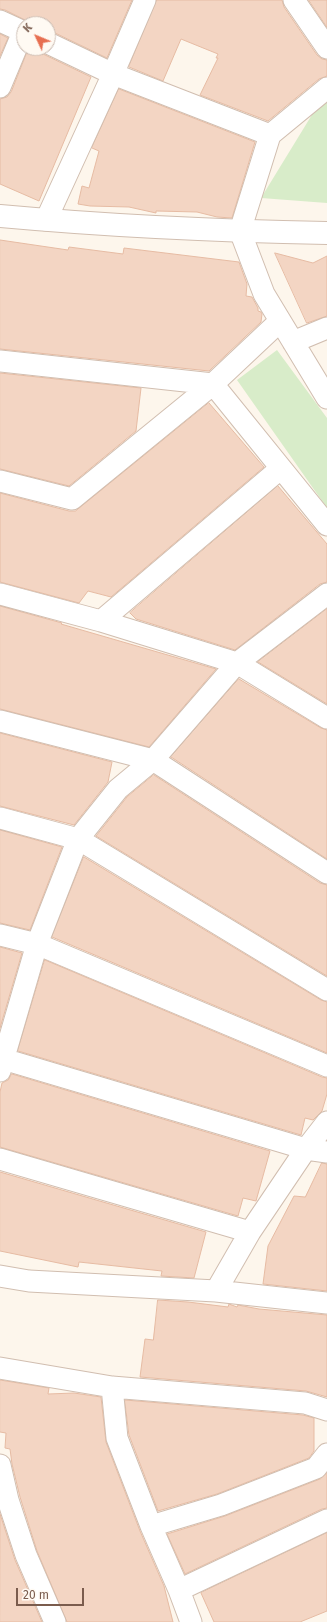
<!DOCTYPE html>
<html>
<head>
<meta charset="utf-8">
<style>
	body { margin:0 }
	#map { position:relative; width:327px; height:1622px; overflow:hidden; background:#fdf6ec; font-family:"Fira Sans",sans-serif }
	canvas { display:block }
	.north { position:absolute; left:16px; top:16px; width:40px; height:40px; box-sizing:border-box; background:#fffaf3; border:1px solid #cabbb1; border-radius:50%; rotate:314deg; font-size:11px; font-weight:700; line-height:16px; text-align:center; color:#7a5c4d }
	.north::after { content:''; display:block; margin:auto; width:14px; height:18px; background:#e76f51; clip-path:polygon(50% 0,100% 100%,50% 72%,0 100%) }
	.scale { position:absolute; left:16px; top:1588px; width:68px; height:18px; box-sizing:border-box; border:2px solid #7a5c4d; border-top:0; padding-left:5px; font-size:12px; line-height:14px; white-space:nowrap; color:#7a5c4d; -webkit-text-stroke:3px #fffaf3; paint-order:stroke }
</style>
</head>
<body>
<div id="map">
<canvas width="327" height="1622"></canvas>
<div class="north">K</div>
<div class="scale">20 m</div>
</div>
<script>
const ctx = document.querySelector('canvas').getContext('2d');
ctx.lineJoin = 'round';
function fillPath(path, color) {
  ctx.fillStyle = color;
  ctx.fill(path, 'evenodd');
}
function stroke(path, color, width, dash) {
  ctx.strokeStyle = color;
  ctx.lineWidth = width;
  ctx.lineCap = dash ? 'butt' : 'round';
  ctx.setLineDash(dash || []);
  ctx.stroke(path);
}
const green = new Path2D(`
	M321 100H327V203L261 198Z
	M277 350 327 418V508L237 380Z`);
const building = new Path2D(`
	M0 0H132L107 58 53 32 48 31V24H33L5 10 0 9Z
	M157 0H282L284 7 317 55 322 59 327 60V76L319 79 268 121 200 95 218 58H216L218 54 181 39 163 81 129 67Z
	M309 0H327V27Z
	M0 34 8 38 0 56Z
	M29 48H37L43 54 91 77 39 201 0 184V99L7 97 11 92Z
	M119 89 255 142 232 218 217 217 197 212 156 211V213L129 207 90 206 78 204 82 186 89 188 99 151 92 148Z
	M0 240 68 250 69 247 123 254 124 248 239 262 247 284 246 296 252 297 258 308V311L261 312 262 314 261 322 209 371 0 349Z
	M275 253 313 263 327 256V316L307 323Z
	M0 373 141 388 136 431 69 486 0 469Z
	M209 403 264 467 111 597 88 591 79 603 0 582V493L69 511H75Z
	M278 486 327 544V582L320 584 235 650 136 619 130 613Z
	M0 606 62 623 61 624 216 669 149 747 0 709Z
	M327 609V704L258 662Z
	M239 679 321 728 327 730V859L171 757Z
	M0 733 112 762 108 782 74 825 0 806Z
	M154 775 320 883 327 885V976L96 836 127 797Z
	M0 830 62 847 30 930 0 923Z
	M84 857 321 1000 327 1002V1053L52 937Z
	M0 947 22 953 0 1028Z
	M45 960 322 1077 327 1078V1094L322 1111 313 1120 305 1118 301 1135 18 1051Z
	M12 1074 270 1151 256 1201 243 1198 238 1216 0 1147V1092L2 1083 8 1080Z
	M322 1163 327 1164V1291L263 1284 268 1246 294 1196 305 1197Z
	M0 1172 206 1232 194 1278 161 1276 162 1271 79 1262 78 1267 0 1251Z
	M158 1300 188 1302 228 1307 229 1304 237 1307 238 1305 259 1309 327 1315V1397L306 1391 140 1377 145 1339 153 1340Z
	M0 1380 49 1388 48 1394 74 1393 101 1397 106 1442 140 1531 164 1586 173 1622H67L37 1551 20 1497 12 1464 10 1449 5 1448 6 1433 0 1432Z
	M125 1400 303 1415 314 1418V1451L309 1458 217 1494 158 1511 129 1435Z
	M327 1473V1508L322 1509 185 1574 167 1534 225 1516 320 1479Z
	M0 1514 15 1560 42 1622H0Z
	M327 1533V1611L300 1622H214L201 1593Z`);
const minor = new Path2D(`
	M294 0 327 48
	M0 21 24 32
	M48 43 113 74 270 135
	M0 87 23 32
	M327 88 270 135 240 231 264 294 327 398
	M46 220 113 74 145 0
	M293 342 327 328
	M0 361 213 384 327 525
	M0 481 72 499 213 384 280 321
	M0 594 101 621 237 663 327 718
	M101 621 280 469
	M0 721 153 760 327 873
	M0 818 78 839 327 990
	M0 935 37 944 327 1066
	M0 1058 306 1149 327 1152
	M0 1071 37 944 78 839 118 789 153 760 237 663 327 594
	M0 1159 250 1232
	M0 1276 29 1281 216 1291 327 1303
	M216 1291 250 1232 306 1149 327 1122
	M0 1368 112 1387 305 1403 327 1410
	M112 1387 117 1438 151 1526 179 1590 191 1622
	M0 1465 8 1500 26 1555 55 1622
	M151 1526 221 1505 316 1468 327 1454
	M179 1590 327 1520`);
const tertiary = new Path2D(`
	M0 216C109 226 218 231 327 233`);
fillPath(green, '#d8ecc9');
fillPath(building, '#f3d5c3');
stroke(building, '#e6bba3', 1);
stroke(minor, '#d1beb0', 23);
stroke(tertiary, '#d1beb0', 24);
stroke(minor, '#fff', 21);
stroke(tertiary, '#fff', 22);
</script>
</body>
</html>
